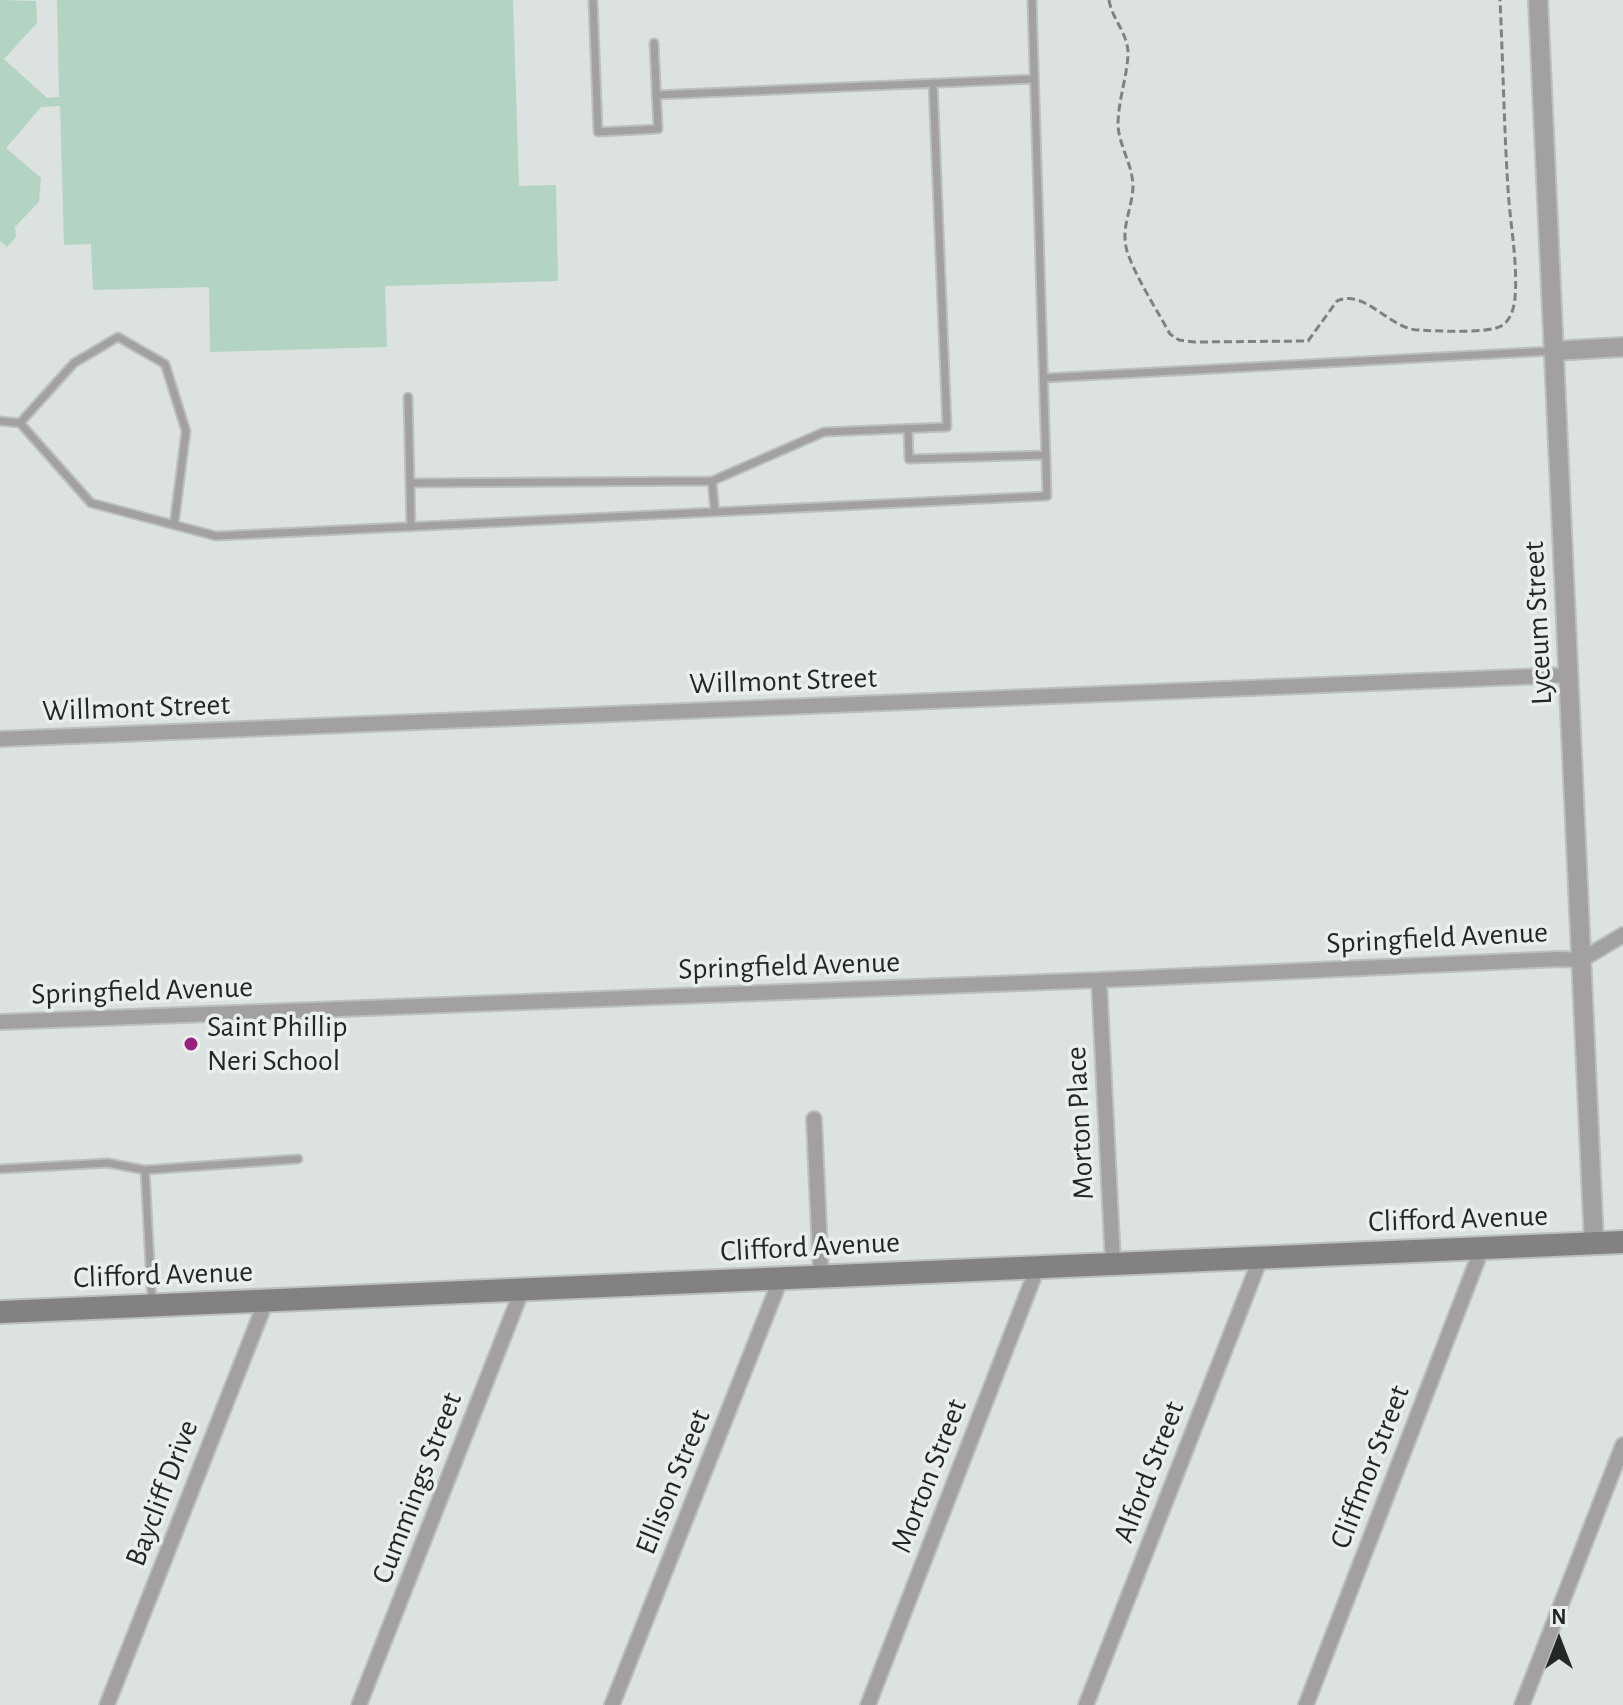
<!DOCTYPE html>
<html>
<head>
<meta charset="utf-8">
<style>
	body { margin:0 }
	#map { position:relative; width:1623px; height:1705px; overflow:hidden; background:#dce2df; font-family:"Alegreya Sans",sans-serif }
	canvas { display:block }
	.north { position:absolute; left:1519px; top:1601px; width:80px; height:80px; -webkit-text-stroke:6px #e9efec; paint-order:stroke; rotate:0deg; font-size:22px; font-weight:700; line-height:32px; text-align:center; color:#242725 }
	.north::after { content:''; display:block; margin:auto; width:28px; height:36px; background:#242725; clip-path:polygon(50% 0,100% 100%,50% 72%,0 100%) }
</style>
</head>
<body>
<div id="map">
<canvas width="1623" height="1705"></canvas>
<div class="north">N</div>
</div>
<script>
const ctx = document.querySelector('canvas').getContext('2d');
ctx.lineJoin = 'round';
function fillPath(path, color) {
  ctx.fillStyle = color;
  ctx.fill(path, 'evenodd');
}
function stroke(path, color, width, dash) {
  ctx.strokeStyle = color;
  ctx.lineWidth = width;
  ctx.lineCap = dash ? 'butt' : 'round';
  ctx.setLineDash(dash || []);
  ctx.stroke(path);
}
function label(font, color, halo, rows, align = 'center') {
  ctx.font = font + ' "Alegreya Sans",sans-serif';
  ctx.lineWidth = 7;
  ctx.setLineDash([]);
  ctx.textBaseline = 'middle';
  ctx.strokeStyle = halo;
  ctx.fillStyle = color;
  for (const [text, x, y, turn = 0] of rows) {
    ctx.save();
    ctx.translate(x, y);
    ctx.rotate((+turn || 0) * Math.PI / 180);
    ctx.textAlign = isNaN(turn) ? turn : align;
    if (halo) ctx.strokeText(text, 0, 0);
    ctx.fillText(text, 0, 0);
    ctx.restore();
  }
}
const building = new Path2D(`
	M0 0 36 1 37 23 4 59 47 98 59 97 57 0H513L519 186 556 185 558 281 385 286 387 347 210 352 209 287 93 290 91 244 64 245 60 106 41 107 6 148 41 178 39 202 15 227 16 237 7 247 0 241Z`);
const path = new Path2D(`
	M1109 0C1112 19 1127 32 1128 52 1128 74 1118 100 1118 125 1119 146 1132 163 1133 185 1133 208 1120 227 1127 251 1135 276 1157 310 1170 334L1179 340 1194 342 1308 341 1337 301C1365 288 1390 330 1419 330 1436 331 1491 334 1503 325 1511 319 1514 308 1515 298 1518 262 1510 224 1508 189 1504 126 1503 63 1500 0`);
const service = new Path2D(`
	M593 0 598 132 658 129 654 43
	M656 95 1034 79
	M1044 378 1551 351
	M408 397 410 483
	M0 421 20 423 91 503 216 536 1047 496 1032 0
	M20 423 74 363 118 337 165 364 186 431 174 525
	M908 429 909 459 1046 455
	M715 512 712 481 824 432 947 427 933 83
	M411 527 410 483 712 481
	M0 1169 108 1163 145 1170
	M152 1303 145 1170 298 1159`);
const minor = new Path2D(`
	M0 739 1568 675
	M1099 980 1113 1263
	M0 1022 1099 980 1559 959 1581 960 1623 935
	M814 1119 821 1276
	M107 1705 266 1301
	M359 1705 522 1290
	M612 1705 781 1278
	M868 1705 1038 1266
	M1086 1705 1261 1257
	M1306 1705 1482 1248
	M1522 1705 1623 1445`);
const tertiary = new Path2D(`
	M1538 0 1594 1243
	M1553 351 1623 347`);
const secondary = new Path2D(`
	M0 1312 1623 1242`);
const markers = [
	[191,1044,8,"#99227d"]
];
const streetNames = [
	["Lyceum Street",1538,623,-93],
	["Willmont Street",783,681,-2],
	["Willmont Street",136,708,-2],
	["Springfield Avenue",1437,938,-3],
	["Springfield Avenue",789,966,-2],
	["Springfield Avenue",142,991,-2],
	["Morton Place",1080,1123,-93],
	["Clifford Avenue",1458,1219,-2],
	["Clifford Avenue",810,1247,-3],
	["Clifford Avenue",163,1275,-2],
	["Cliffmor Street",1370,1467,-69],
	["Alford Street",1149,1472,-69],
	["Morton Street",929,1476,-69],
	["Ellison Street",673,1482,-68],
	["Cummings Street",417,1488,-69],
	["Baycliff Drive",162,1493,-69]
];
const poiNames = [
	["Saint Phillip",207,1027],
	["Neri School",207,1061]
];
fillPath(building, '#b3d3c3');
stroke(service, '#bbc0be', 11);
stroke(minor, '#bbc0be', 18);
stroke(tertiary, '#bbc0be', 22);
stroke(secondary, '#bbc0be', 26);
stroke(path, '#7e8280', 3, [8, 4]);
stroke(service, '#a2a0a1', 7);
stroke(minor, '#a2a0a1', 14);
stroke(tertiary, '#a2a0a1', 18);
stroke(secondary, '#848183', 22);
for (const [x, y, r, color] of markers) {
  const dot = new Path2D();
  dot.arc(x, y, r, 0, 2 * Math.PI);
  ctx.fillStyle = color;
  ctx.fill(dot);
  stroke(dot, '#e9efec', 3);
}
label('30px', '#242725', '#e9efec', streetNames);
label('30px', '#242725', '#e9efec', poiNames, 'left');
</script>
</body>
</html>
